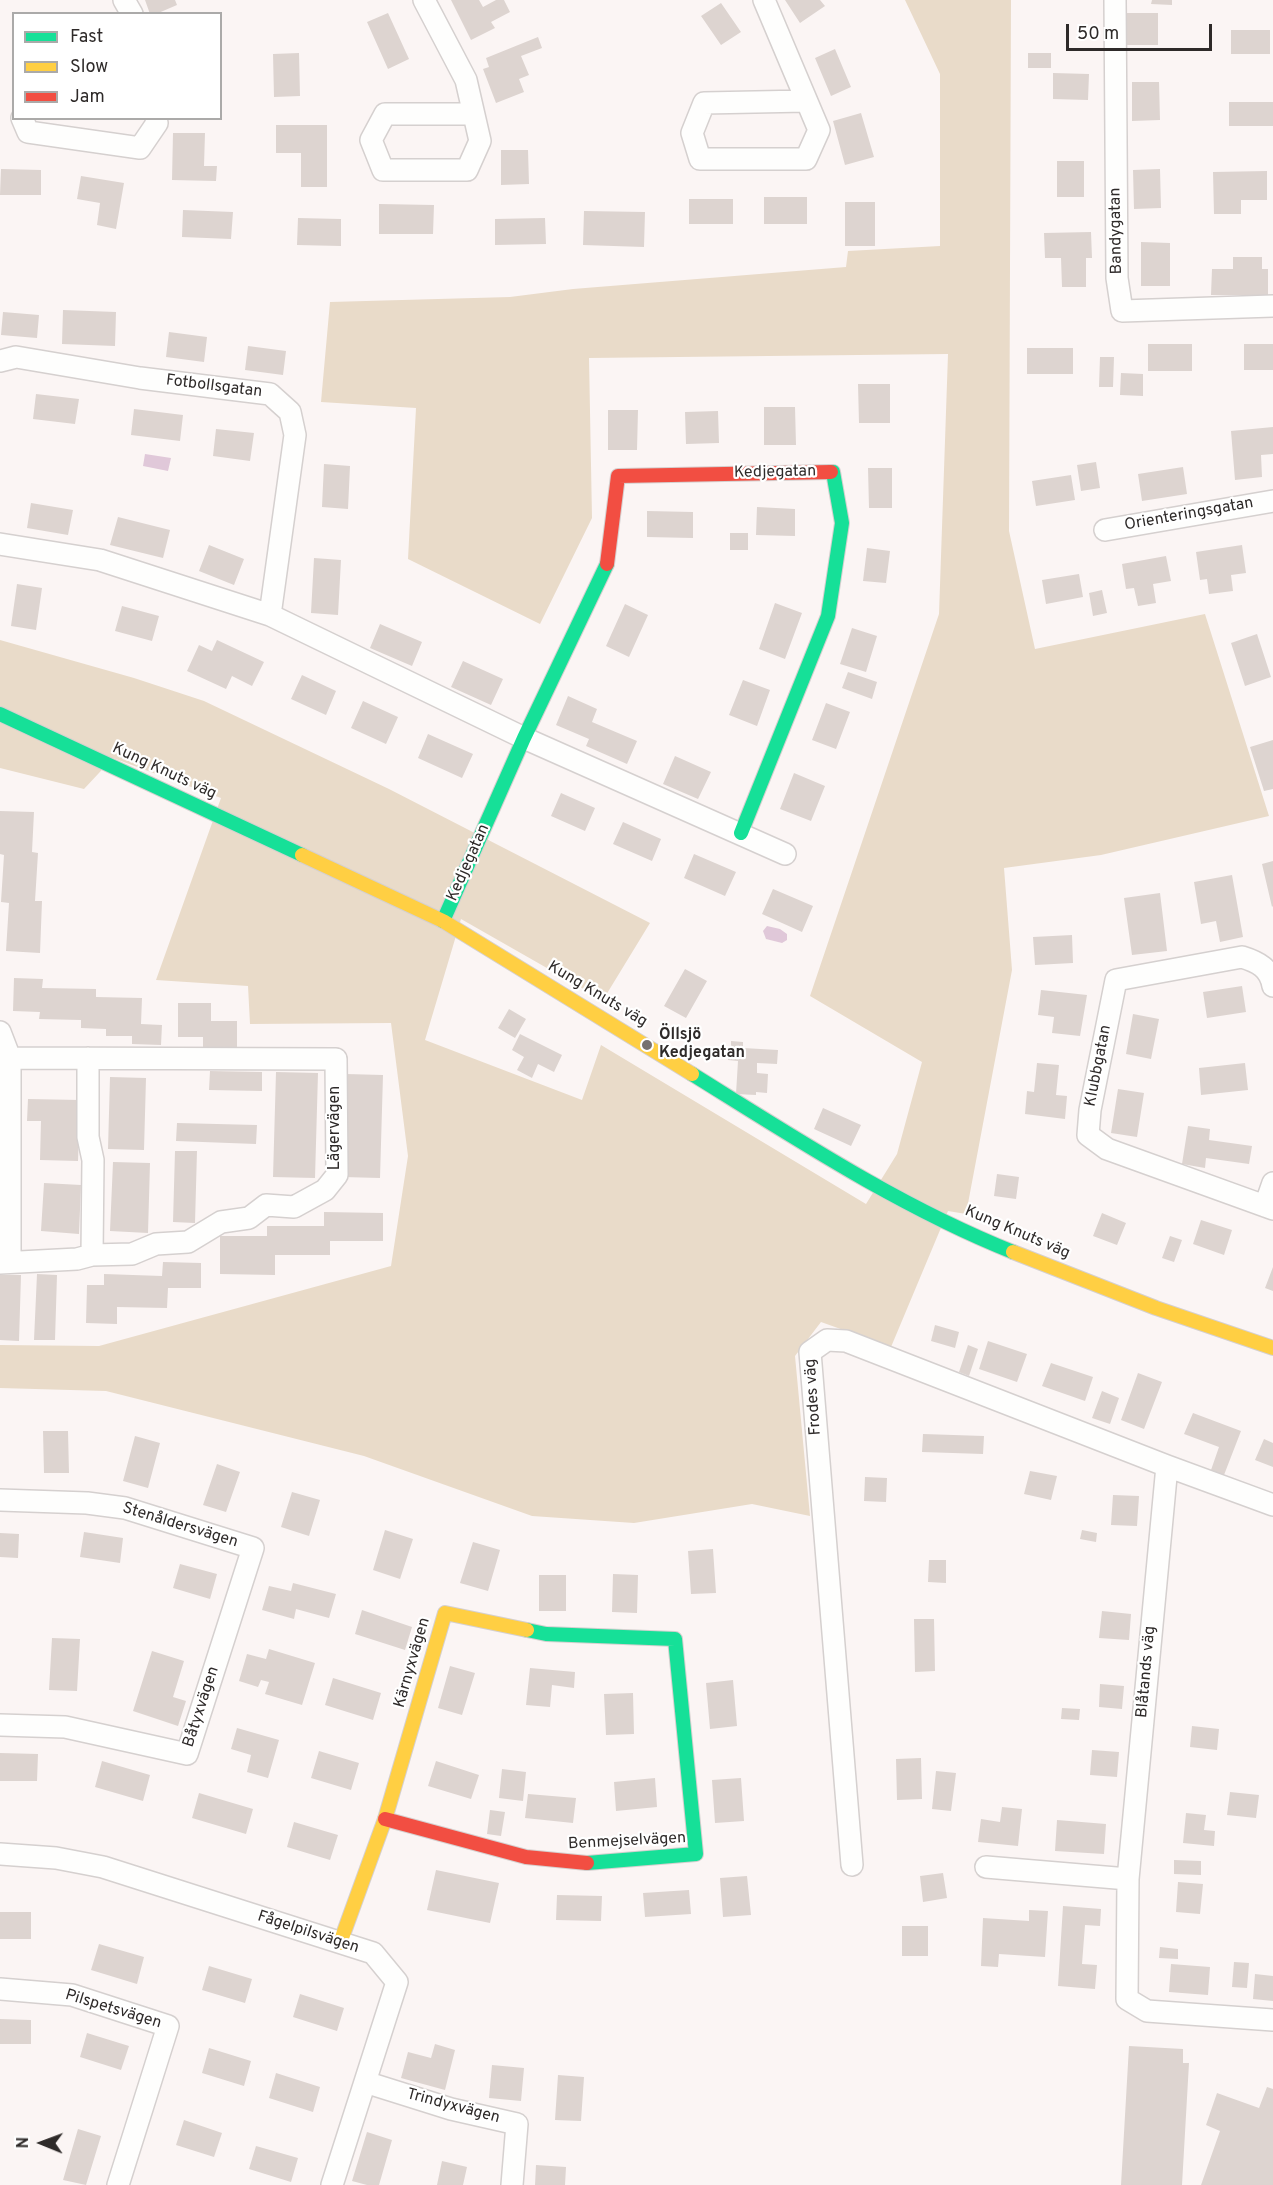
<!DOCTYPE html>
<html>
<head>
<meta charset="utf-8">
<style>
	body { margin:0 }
	#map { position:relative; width:1273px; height:2185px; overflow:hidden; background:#fbf5f4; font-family:Overpass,sans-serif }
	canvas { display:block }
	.legend { position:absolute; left:12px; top:12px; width:210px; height:108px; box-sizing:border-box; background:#fff; border:2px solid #abaaa9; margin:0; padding:8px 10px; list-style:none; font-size:18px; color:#2e2a29 }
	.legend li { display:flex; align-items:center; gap:12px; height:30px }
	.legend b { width:30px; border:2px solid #abaaa9 }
	.north { position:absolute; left:12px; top:2113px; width:60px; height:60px; -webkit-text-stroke:4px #fff; paint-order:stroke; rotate:271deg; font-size:16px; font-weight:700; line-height:24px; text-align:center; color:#2e2a29 }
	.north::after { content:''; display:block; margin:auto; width:21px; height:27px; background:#2e2a29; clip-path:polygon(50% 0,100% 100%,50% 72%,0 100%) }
	.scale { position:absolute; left:1066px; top:24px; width:146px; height:27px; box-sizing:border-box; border:3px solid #2e2a29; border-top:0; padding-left:8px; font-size:18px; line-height:21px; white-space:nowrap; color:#2e2a29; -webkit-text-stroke:4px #fff; paint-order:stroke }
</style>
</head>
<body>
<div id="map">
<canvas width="1273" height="2185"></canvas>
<ul class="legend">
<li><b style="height:8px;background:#16e098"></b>Fast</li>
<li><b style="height:8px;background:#ffcf43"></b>Slow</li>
<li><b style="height:8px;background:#f24e42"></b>Jam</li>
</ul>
<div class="north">N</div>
<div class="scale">50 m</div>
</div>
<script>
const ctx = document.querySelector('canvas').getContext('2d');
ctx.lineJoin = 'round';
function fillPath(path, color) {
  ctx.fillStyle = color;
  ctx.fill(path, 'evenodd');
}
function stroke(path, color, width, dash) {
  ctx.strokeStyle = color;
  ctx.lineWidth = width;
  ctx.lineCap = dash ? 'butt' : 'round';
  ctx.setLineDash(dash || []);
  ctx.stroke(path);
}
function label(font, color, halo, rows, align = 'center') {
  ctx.font = font + ' Overpass,sans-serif';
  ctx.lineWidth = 4.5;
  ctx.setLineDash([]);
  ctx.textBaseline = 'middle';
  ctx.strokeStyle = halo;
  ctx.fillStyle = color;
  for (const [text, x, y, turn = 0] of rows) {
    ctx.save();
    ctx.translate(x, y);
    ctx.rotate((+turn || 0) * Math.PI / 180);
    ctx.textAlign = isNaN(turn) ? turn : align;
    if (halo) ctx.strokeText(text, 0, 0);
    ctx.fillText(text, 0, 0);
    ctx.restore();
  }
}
const green = new Path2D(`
	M905 0H1011L1009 531 1035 649 1205 614 1269 816 1101 855 1004 868 1012 970 966 1214 948 1211 891 1347 821 1322 795 1356 810 1516 752 1504 634 1523 532 1516 364 1456 106 1391 0 1388V1345L99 1346 391 1266 408 1156 391 1023 250 1024 248 986 156 980 221 798 113 758 84 789 0 768V640L134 678 204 701 389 789 650 923 603 1000 461 919 425 1040 582 1100 601 1045 866 1204 897 1154 922 1062 810 996 939 614 948 354 589 358 592 518 540 624 408 559 416 408 321 402 330 302 510 297 573 289 846 267 848 251 940 246V74Z`);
const water = new Path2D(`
	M145 454 171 458 168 471 143 466Z
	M767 926 780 929 787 934V940L782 943 766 939 763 931Z`);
const building = new Path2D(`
	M145 0H175L177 5 156 14H150Z
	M451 0H479L483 7 496 0H504L510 12 491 22 495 28 471 40Z
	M785 0H820L825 6 800 23Z
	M1152 0H1172V5L1151 4Z
	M721 3 741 32 721 45 701 16Z
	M388 13 409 59 388 69 367 22Z
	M1127 13H1158V45H1126Z
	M1231 30H1270V54H1231Z
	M538 37 542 48 521 56 529 75 519 79 524 92 496 103 483 69 489 67 486 58Z
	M835 49 851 87 831 96 815 58Z
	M299 53 300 96 274 97 273 54Z
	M1028 53H1051V68H1028Z
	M1053 73 1089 74 1088 100 1053 99Z
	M1132 82H1159L1160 120 1132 121Z
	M1229 102H1273V126H1229Z
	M861 113 874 157 845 165 833 121Z
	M276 125H327V187H301V153H276Z
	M173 133H205L204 166H217L216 181 172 180Z
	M501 150H528L529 184 501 185Z
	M1057 161H1084V197H1057Z
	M1 169 41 170V195H0Z
	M1160 169 1161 208 1134 209 1133 170Z
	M1267 171V200H1241V214H1214L1213 172Z
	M81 176 124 183 116 229 97 225 100 203 77 199Z
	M764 197H807V224H764Z
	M689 199H733V224H689Z
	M845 202H875V246H845Z
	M379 204 434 205 433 234H379Z
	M183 210 233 212 231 239 182 237Z
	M584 211 645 212 644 247 583 245Z
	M298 218 341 219V246L297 245Z
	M545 218 546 244 495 245V219Z
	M1091 232 1092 258H1086V287H1062L1061 258H1045L1044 233Z
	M1141 242 1170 243V286H1141Z
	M1233 257H1262V269H1268V295H1211L1212 269H1233Z
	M63 310 116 312 115 346 62 344Z
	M3 312 39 315 37 338 1 335Z
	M169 332 207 337 204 362 166 357Z
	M1148 344H1192V371H1148Z
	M1244 344H1273V370H1244Z
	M248 346 286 351 283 375 245 370Z
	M1027 348H1073V374H1027Z
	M1100 357H1114L1113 387H1099Z
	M1121 373 1143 374V396L1120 395Z
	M858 384H890V423H859Z
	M36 394 79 399 75 424 33 419Z
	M764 407H795L796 445H764Z
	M134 409 183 415 180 441 131 435Z
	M608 410H638L637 450H608Z
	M718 411 719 443 686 444 685 412Z
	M1273 427V454L1261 455 1262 477 1235 480 1231 431Z
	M216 429 254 433 250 461 213 456Z
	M1096 462 1100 488 1081 491 1077 465Z
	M324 464 350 466 348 509 322 507Z
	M1183 467 1187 494 1142 501 1138 474Z
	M868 468H892V508H869Z
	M1071 475 1075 500 1036 506 1032 481Z
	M31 503 73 510 68 535 27 528Z
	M757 507 795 509V536L756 535Z
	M647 511 693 512V538L647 537Z
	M118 517 170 530 163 558 110 545Z
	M730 533H748V550H730Z
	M209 545 244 559 234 585 199 571Z
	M1242 545 1246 573 1231 575 1233 591 1209 594 1207 579 1200 580 1196 552Z
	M867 548 890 551 886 583 863 581Z
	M1166 556 1171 581 1153 584 1156 603 1138 606 1134 588 1126 589 1122 564Z
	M314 558 341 560 338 615 311 613Z
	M1079 574 1083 597 1046 604 1042 580Z
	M17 584 42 588 36 630 11 626Z
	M1102 590 1107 613 1093 616 1089 593Z
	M775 603 802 613 785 659 759 649Z
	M625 604 648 615 629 657 606 646Z
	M122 606 159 616 152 641 115 631Z
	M380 624 422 642 412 666 370 648Z
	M852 628 877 636 866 672 840 664Z
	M1257 634 1271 677 1245 686 1231 643Z
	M217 640 264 662 252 686 232 676 226 689 187 671 199 645 212 651Z
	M463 661 503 679 491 705 451 687Z
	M848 672 877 682 872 699 842 688Z
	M302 675 336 691 326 715 291 699Z
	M743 680 770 690 757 726 729 715Z
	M568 696 597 709 592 722 637 741 627 764 586 746 589 739 556 725Z
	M363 701 398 717 386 744 351 728Z
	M826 703 850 712 836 749 812 740Z
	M428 734 473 754 462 778 418 758Z
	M1273 740V789L1264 791 1250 747Z
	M675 756 711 772 698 799 663 784Z
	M794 773 825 786 811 821 780 809Z
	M561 793 595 808 585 831 551 816Z
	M0 811 34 812 32 852 38 853 35 901H42L40 953 6 951 9 903 1 902 4 855 0 854Z
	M623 822 661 839 652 861 613 844Z
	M694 854 736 872 725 896 684 878Z
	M1273 861V906L1272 907 1262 864Z
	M1232 875 1243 937 1220 942 1216 921 1201 924 1194 882Z
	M773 889 813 906 802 932 762 914Z
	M1160 893 1167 951 1132 955 1124 898Z
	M1072 935 1073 963 1035 965 1033 937Z
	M685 969 707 981 686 1018 664 1006Z
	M14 978 43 979 42 988 96 989V997L142 998 141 1024 162 1025 161 1045 132 1044V1036H106V1029L81 1028V1020L39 1019 40 1012 13 1011Z
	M1242 986 1246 1012 1207 1018 1203 992Z
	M1041 990 1087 995 1080 1036 1052 1033 1054 1017 1038 1015Z
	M178 1003H211V1021H237V1053H203V1037H178Z
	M509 1009 526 1019 515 1038 498 1028Z
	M1133 1014 1159 1019 1151 1059 1126 1054Z
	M520 1034 562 1055 554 1072 538 1064 532 1078 517 1070 524 1057 512 1050Z
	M731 1041 743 1042V1048L778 1050 777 1064 757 1063V1073L768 1074 767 1093 756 1092V1095L736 1094 738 1061 728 1060 729 1046 731 1047Z
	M1037 1063 1059 1065 1056 1095 1067 1096 1065 1119 1025 1114 1027 1091 1034 1092Z
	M1245 1063 1248 1090 1201 1095 1199 1068Z
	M210 1071 262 1072V1091L209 1090Z
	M276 1072 318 1073 315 1178 273 1177Z
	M346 1074 383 1075 380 1178 343 1177Z
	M110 1077 146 1078 144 1150 108 1149Z
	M1118 1089 1144 1093 1137 1137 1111 1133Z
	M28 1099 80 1100 78 1161 40 1160 41 1121H27Z
	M823 1108 861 1125 851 1146 814 1129Z
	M177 1123 257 1125 256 1144 176 1141Z
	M1188 1126 1210 1129 1209 1140 1252 1146 1249 1164 1206 1158 1205 1168 1182 1164Z
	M175 1151H197L195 1223 173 1222Z
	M113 1162 150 1163 148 1233 110 1231Z
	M997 1174 1019 1177 1016 1199 994 1196Z
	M44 1183 81 1185 79 1234 41 1231Z
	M324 1212 383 1213V1241H330V1255H275V1275L220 1274V1236H267V1226H324Z
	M1102 1213 1126 1223 1117 1245 1093 1236Z
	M1201 1220 1232 1230 1224 1255 1193 1244Z
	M1170 1236 1182 1240 1174 1262 1162 1258Z
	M163 1262 201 1263V1288H168L167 1308 117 1307V1324L86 1323 87 1285H104V1274L162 1276Z
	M1273 1267V1291L1265 1288Z
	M37 1274 57 1275 55 1340H34Z
	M0 1275H21L19 1341 0 1340Z
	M935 1325 959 1332 955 1348 931 1341Z
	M988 1341 1027 1354 1017 1382 979 1369Z
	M968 1345 978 1349 969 1376 959 1372Z
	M1051 1363 1093 1377 1085 1401 1042 1386Z
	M1138 1373 1162 1382 1144 1429 1121 1420Z
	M1102 1391 1119 1398 1110 1424 1092 1418Z
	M1193 1413 1241 1431 1224 1475 1211 1470 1219 1447 1184 1434Z
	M43 1431H68L69 1473H44Z
	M923 1434 984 1436 983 1454 922 1452Z
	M135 1436 160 1443 148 1488 123 1481Z
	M1264 1439 1273 1443V1467L1255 1460Z
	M217 1464 240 1472 226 1512 203 1505Z
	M1030 1471 1057 1476 1051 1500 1024 1494Z
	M865 1477 887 1478 886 1502 864 1501Z
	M292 1492 320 1500 309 1536 281 1527Z
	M1113 1495 1139 1496 1137 1526 1111 1525Z
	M385 1530 413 1539 400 1579 373 1570Z
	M1082 1530 1097 1533 1096 1542 1080 1539Z
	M84 1532 123 1538 120 1563 80 1557Z
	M0 1533 19 1534 18 1558 0 1557Z
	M473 1542 500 1550 488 1591 460 1583Z
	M713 1549 716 1593 691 1594 688 1551Z
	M929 1560H946V1583L928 1582Z
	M180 1564 217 1574 210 1599 173 1588Z
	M613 1574 638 1575 637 1613 612 1612Z
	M539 1575H566V1611H539Z
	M293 1583 336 1594 329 1618 296 1609 294 1619 262 1610 269 1586 291 1591Z
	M362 1610 412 1627 405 1650 355 1634Z
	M1102 1611 1131 1614 1129 1640 1099 1638Z
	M914 1619H934L935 1671 915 1672Z
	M52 1638 80 1639 77 1691 49 1690Z
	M269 1649 315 1663 302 1705 265 1694 269 1682 261 1680 258 1687 239 1681 247 1654 266 1659Z
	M152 1651 184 1661 173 1697 186 1701 178 1726 133 1711Z
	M450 1666 475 1673 462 1715 438 1708Z
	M530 1668 575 1672 574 1688 552 1685 550 1707 526 1705Z
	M333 1678 381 1693 373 1720 325 1705Z
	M733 1680 737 1726 710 1729 706 1683Z
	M1100 1684 1124 1686 1122 1709 1099 1707Z
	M633 1693 634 1734 606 1735 604 1694Z
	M1062 1708 1080 1709 1079 1720 1061 1719Z
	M1192 1726 1219 1729 1217 1750 1190 1747Z
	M237 1728 279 1740 268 1778 247 1772 251 1755 231 1749Z
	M1092 1750 1119 1752 1117 1777 1090 1775Z
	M319 1751 359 1763 351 1790 311 1778Z
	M0 1753 38 1754 37 1781H0Z
	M921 1758 922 1799 897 1800 896 1759Z
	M102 1761 150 1775 143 1801 95 1787Z
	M436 1761 479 1775 471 1799 428 1786Z
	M502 1769 526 1772 523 1801 499 1798Z
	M936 1771 956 1773 951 1811 932 1809Z
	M655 1778 657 1807 616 1811 614 1782Z
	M741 1778 744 1821 715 1823 712 1780Z
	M1230 1792 1259 1795 1256 1818 1227 1815Z
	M199 1793 253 1809 246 1834 192 1818Z
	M528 1794 576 1798 573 1823 525 1818Z
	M1002 1807 1022 1809 1018 1846 978 1842 981 1819 1000 1822Z
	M490 1810 505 1812 501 1836 487 1834Z
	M1186 1813 1206 1815 1204 1830 1215 1831 1214 1846 1183 1843Z
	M1057 1820 1106 1824 1104 1854 1055 1851Z
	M294 1822 338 1835 330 1860 287 1847Z
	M1174 1860 1201 1861V1875L1174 1874Z
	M436 1870 499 1883 490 1923 427 1910Z
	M943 1873 947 1898 923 1902 920 1876Z
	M747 1876 751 1915 723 1917 720 1878Z
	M1178 1882 1203 1884 1200 1914 1176 1912Z
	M689 1890 691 1914 645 1917 643 1893Z
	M557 1895 602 1896 601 1921 556 1920Z
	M1063 1906 1101 1909 1100 1926 1085 1925 1082 1964 1097 1965 1095 1989 1058 1986Z
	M1029 1910 1048 1911 1045 1957 999 1954 998 1967 981 1966 983 1918 1029 1921Z
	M0 1912H31V1939H0Z
	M902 1926H928V1956H902Z
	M99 1944 144 1957 137 1984 91 1970Z
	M1160 1947 1178 1949V1959L1159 1958Z
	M1234 1962 1249 1963 1247 1988 1232 1987Z
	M1171 1964 1210 1967 1208 1995 1169 1992Z
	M209 1966 252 1979 245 2003 202 1990Z
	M1255 1974 1273 1976V2001L1253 1999Z
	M300 1994 344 2008 337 2031 293 2017Z
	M0 2019 31 2020V2044H0Z
	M87 2033 129 2046 121 2070 80 2057Z
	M435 2044 455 2050 445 2090 401 2078 408 2052 431 2058Z
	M1129 2046 1183 2049V2063H1189L1182 2185H1121Z
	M209 2048 251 2061 244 2086 202 2073Z
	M492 2065 524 2068 521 2101 489 2098Z
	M276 2073 320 2087 313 2112 269 2098Z
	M558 2075 584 2077 581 2121 555 2120Z
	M1267 2087 1273 2089V2185H1201L1220 2131 1206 2125 1217 2093 1259 2108Z
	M184 2120 222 2133 214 2157 176 2145Z
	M78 2129 101 2136 86 2185 63 2180Z
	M367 2132 392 2140 379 2185H367L352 2181Z
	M256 2146 298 2158 291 2182 249 2169Z
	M442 2161 467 2167 463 2185H437Z
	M536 2165 566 2167 565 2185H535Z`);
const street = new Path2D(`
	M124 0 132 14
	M424 0 466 80 480 141 467 170H383L371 140 385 114H473
	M764 0 819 130 806 159H700L692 133 704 103 806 101
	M1115 0 1117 278 1122 311 1273 306
	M22 118 28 132 140 148 157 123 156 118
	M0 361 16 357 140 378 270 394 290 412 295 435 270 615
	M1105 530 1273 501
	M0 544 100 560 270 615 524 738 785 854
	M1273 986C1270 968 1258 962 1242 957L1116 980 1090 1110 1088 1135 1107 1149 1273 1209
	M0 1032 10 1058 336 1059 337 1175 325 1190 294 1207 266 1205 249 1218 221 1222 188 1242 156 1244 132 1254 92 1255 77 1259 0 1263
	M88 1058V1137L93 1160 92 1255
	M1265 1206 1273 1183
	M10 1261V1058
	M1167 1466 1128 1879 1127 1999 1147 2011 1273 2020
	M0 1500 87 1503 125 1508 253 1548 187 1754 65 1727 0 1725
	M0 1854 56 1858 103 1867 373 1953 397 1982 332 2185
	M852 1865 810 1352 827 1340 846 1341 1167 1466 1273 1505
	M986 1867 1128 1879
	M0 1989 72 1995 168 2026 118 2185
	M365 2082 451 2109 517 2124 512 2185`);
const fast = new Path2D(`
	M0 714 302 855
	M741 833 828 616 842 523 833 472H831
	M443 921 524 738 607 564
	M692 1074C795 1138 900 1207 1013 1252
	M527 1630 546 1634 675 1639 696 1854 587 1863`);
const slow = new Path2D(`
	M302 855 443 921 692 1074
	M1013 1252 1156 1308 1273 1348
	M340 1943 385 1819 445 1613 527 1630`);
const jam = new Path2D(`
	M607 564 618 476 831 472
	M385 1819 526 1857 587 1863`);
const markers = [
	[647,1045,6,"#767170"]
];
const streetNames = [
	["Bandygatan",1117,231,-91],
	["Fotbollsgatan",214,387,7],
	["Kedjegatan",775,473,-1],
	["Orienteringsgatan",1189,515,-10],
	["Kung Knuts väg",164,772,25],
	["Kedjegatan",469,863,-66],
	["Kung Knuts väg",597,995,31],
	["Klubbgatan",1099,1066,-79],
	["Lägervägen",336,1128,-90],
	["Kung Knuts väg",1017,1233,23],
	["Frodes väg",814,1397,-94],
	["Stenåldersvägen",180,1526,17],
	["Kärnyxvägen",413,1663,-74],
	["Blåtands väg",1147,1672,-85],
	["Båtyxvägen",202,1707,-72],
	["Benmejselvägen",627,1842,-3],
	["Fågelpilsvägen",308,1933,18],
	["Pilspetsvägen",113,2010,17],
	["Trindyxvägen",453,2107,15]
];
const poiNames = [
	["Öllsjö",659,1036],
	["Kedjegatan",659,1054]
];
fillPath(green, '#e9dbc9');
fillPath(water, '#e0c8d9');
fillPath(building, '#ddd4d0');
stroke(street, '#d5d0cf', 24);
stroke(fast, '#d5d0cf', 16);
stroke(slow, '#d5d0cf', 16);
stroke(jam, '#d5d0cf', 16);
stroke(street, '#fefefd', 21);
stroke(fast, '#16e098', 14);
stroke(slow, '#ffcf43', 14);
stroke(jam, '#f24e42', 14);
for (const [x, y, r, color] of markers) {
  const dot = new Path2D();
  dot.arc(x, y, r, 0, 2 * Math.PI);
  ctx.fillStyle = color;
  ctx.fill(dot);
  stroke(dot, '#fff', 2);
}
label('16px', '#2e2a29', '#fff', streetNames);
label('bold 16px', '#2e2a29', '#fff', poiNames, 'left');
</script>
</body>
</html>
